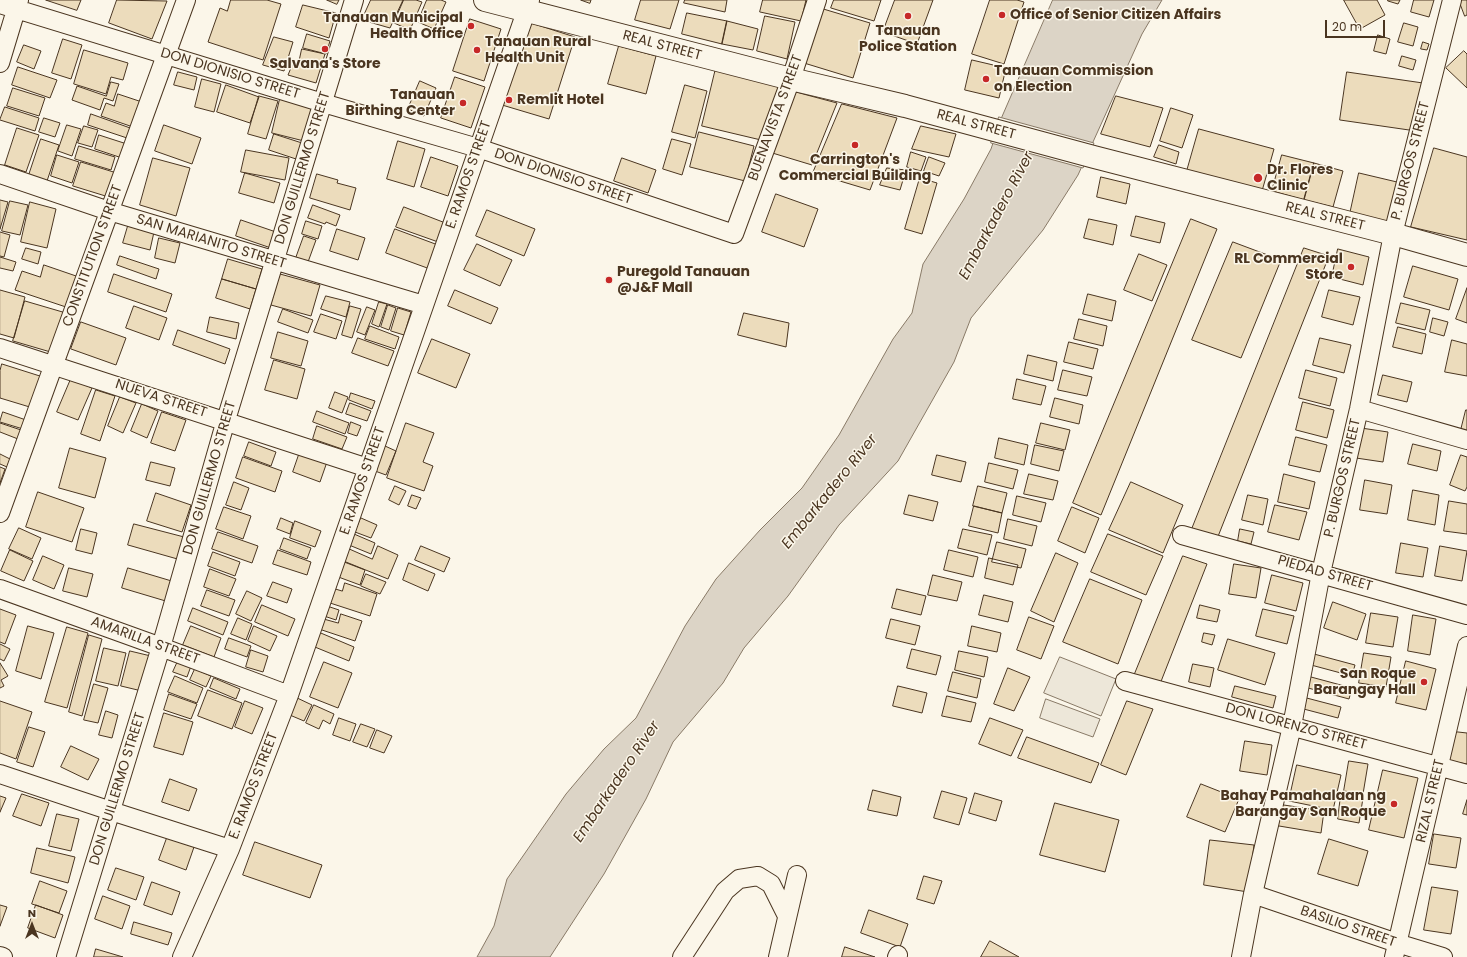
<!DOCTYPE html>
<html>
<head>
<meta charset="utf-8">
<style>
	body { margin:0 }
	#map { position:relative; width:1467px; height:957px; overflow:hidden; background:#fbf6e9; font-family:Poppins,sans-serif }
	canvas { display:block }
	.north { position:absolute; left:12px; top:905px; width:40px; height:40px; -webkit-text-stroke:3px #fbf6e9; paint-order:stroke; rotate:0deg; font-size:11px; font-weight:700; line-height:16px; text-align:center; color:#4a3520 }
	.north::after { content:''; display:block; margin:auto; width:14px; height:18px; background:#4a3520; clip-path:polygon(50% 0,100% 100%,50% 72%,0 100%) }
	.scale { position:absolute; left:1325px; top:20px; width:60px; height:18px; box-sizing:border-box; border:2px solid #4a3520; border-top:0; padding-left:5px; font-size:12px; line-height:14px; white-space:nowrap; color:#4a3520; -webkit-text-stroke:3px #fbf6e9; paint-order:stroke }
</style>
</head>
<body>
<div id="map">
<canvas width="1467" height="957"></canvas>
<div class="north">N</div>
<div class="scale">20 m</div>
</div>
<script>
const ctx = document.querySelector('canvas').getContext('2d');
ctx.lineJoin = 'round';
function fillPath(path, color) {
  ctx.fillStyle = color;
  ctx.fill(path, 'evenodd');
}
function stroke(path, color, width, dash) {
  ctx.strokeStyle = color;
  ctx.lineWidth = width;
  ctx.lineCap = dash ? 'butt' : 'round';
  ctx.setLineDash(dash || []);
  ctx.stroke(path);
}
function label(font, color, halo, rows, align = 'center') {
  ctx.font = font + ' Poppins,sans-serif';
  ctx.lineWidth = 3;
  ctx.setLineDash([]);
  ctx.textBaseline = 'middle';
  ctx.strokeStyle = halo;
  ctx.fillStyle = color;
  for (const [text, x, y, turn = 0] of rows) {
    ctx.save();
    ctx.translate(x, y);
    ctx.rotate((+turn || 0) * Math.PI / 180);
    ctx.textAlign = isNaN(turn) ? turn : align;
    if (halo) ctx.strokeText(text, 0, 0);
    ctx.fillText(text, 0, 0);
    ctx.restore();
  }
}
const parking = new Path2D(`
	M1060 657 1116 679 1101 716 1044 693Z
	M1046 699 1100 719 1093 737 1040 718Z`);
const water = new Path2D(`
	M1053 0H1162L1142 34 1078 175 1043 230 971 318 954 362 898 461 839 525 788 596 744 648 723 683 673 742 646 799 604 874 550 957H477L494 926 507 879 566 794 604 749 636 718 685 626 716 579 760 530 802 488 839 435 893 339 912 313 923 264 964 199 991 149 1001 119Z`);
const pier = new Path2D(`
	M999 117 1094 143 1083 168 991 143Z`);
const building = new Path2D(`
	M46 0H81L77 10Z
	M117 0 167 1 152 39 109 23Z
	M231 0H267L281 4 263 60 208 42 220 8 227 11Z
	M327 0H339L337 4Z
	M371 0H403L390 28 362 20Z
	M404 0H416L422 2 410 30 394 23Z
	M427 0H441L446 2 434 29 418 22Z
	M581 0H591L590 3Z
	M641 0H679L670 29 635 20Z
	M685 0H727L725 12 684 3Z
	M763 0H806L801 21 760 12Z
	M834 0H881L874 21 831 8Z
	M895 0H933L917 44 883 32Z
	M990 0H1017L1024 2 1004 64 972 54Z
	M1344 0H1377L1385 15 1360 29Z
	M1388 0H1400L1398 4 1388 1Z
	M1414 0H1434L1429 17 1411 12Z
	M1459 0H1467V15L1465 16Z
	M303 5 336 13 329 38 296 27Z
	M820 8 870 23 853 78 804 63Z
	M687 13 727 21 722 44 682 34Z
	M765 16 795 22 787 59 757 51Z
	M470 19 501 29 484 81 453 71Z
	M727 21 758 29 753 50 722 44Z
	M528 22 575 37 549 119 502 105Z
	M1404 23 1418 27 1413 46 1398 42Z
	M307 34 330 41 326 54 303 48Z
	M1378 35 1390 39 1386 54 1374 51Z
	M274 37 293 42 284 71 263 65Z
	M63 39 82 45 71 79 52 73Z
	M1423 42 1429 44 1427 50 1421 49Z
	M24 45 41 51 34 69 17 62Z
	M619 46 656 56 646 94 608 84Z
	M302 49 325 54 316 83 288 75 293 63 298 64Z
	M84 50 128 63 123 80 111 77 106 94 74 84Z
	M1464 51 1467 54V88L1446 68Z
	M1402 56 1416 60 1413 70 1399 66Z
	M972 60 1006 68 999 98 965 90Z
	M18 67 57 80 50 98 12 85Z
	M716 68 780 85 761 140 702 126Z
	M178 72 197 77 194 90 174 85Z
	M1347 72 1423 83 1416 131 1340 120Z
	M455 77 485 87 471 128 441 118Z
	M202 79 221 84 214 112 195 107Z
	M420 81 436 88 424 116 408 109Z
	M111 82 119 84 113 101 104 98 100 110 72 100 77 86 106 96Z
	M226 85 259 97 250 123 217 112Z
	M685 85 707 91 695 138 672 132Z
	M13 88 45 98 39 116 7 106Z
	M792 91 837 103 812 165 769 152Z
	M118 94 142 102 133 127 101 116 106 103 114 106Z
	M259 96 278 101 266 139 248 134Z
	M1116 96 1163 108 1150 147 1101 134Z
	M280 99 313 108 304 141 272 133Z
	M842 104 897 118 870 190 813 173Z
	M5 107 39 118 35 131 0 120Z
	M1171 108 1193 115 1182 148 1160 141Z
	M91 114 133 129 130 139 88 125Z
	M44 118 60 123 55 137 39 132Z
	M67 125 81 129 72 156 58 151Z
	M164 125 201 138 192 164 155 151Z
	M84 126 98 130 92 147 78 143Z
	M921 126 956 134 949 157 912 149Z
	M17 128 39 135 26 172 5 165Z
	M1199 129 1274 149 1262 191 1187 171Z
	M699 132 754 146 745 181 690 167Z
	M274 134 302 143 296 159 269 150Z
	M99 135 130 145 125 159 95 149Z
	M41 139 59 145 46 184 28 178Z
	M672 139 691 144 682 175 663 169Z
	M398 141 425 149 414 187 387 179Z
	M1159 145 1179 152 1176 164 1154 157Z
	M79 146 115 157 111 170 75 159Z
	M1434 148 1467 157V240L1411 227Z
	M246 150 289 158 285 180 241 172Z
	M911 152 926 157 921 171 907 167Z
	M57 155 79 162 72 183 51 176Z
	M1282 155 1314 163 1304 200 1272 191Z
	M431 157 458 166 448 196 421 187Z
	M929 157 945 163 939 176 924 171Z
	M153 158 190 168 176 216 140 205Z
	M622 158 656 170 648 193 614 181Z
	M81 162 120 174 112 198 73 186Z
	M1314 163 1343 171 1333 207 1304 200Z
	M887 168 906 170 900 190 880 185Z
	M245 173 280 183 274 203 239 193Z
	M1359 173 1397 182 1388 223 1350 214Z
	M317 174 338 180 337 183 356 188 350 210 310 198Z
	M1101 177 1130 184 1126 204 1097 197Z
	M920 178 937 183 922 234 905 229Z
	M776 194 818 209 804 247 762 232Z
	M0 200 8 202 0 229Z
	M10 201 28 205 20 235 2 231Z
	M30 202 56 209 47 248 21 242Z
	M313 205 340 215 336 226 326 222 325 224 308 218Z
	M404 207 448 224 441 243 396 227Z
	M487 210 535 229 524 256 476 236Z
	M1136 216 1165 223 1160 243 1131 236Z
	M1089 219 1117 225 1113 245 1084 238Z
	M1191 219 1217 229 1101 515 1073 503Z
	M241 220 276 232 271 248 236 236Z
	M306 221 322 226 318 239 302 234Z
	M128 226 154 232 150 250 123 243Z
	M337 229 365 238 358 260 330 251Z
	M395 229 438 245 430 269 386 253Z
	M0 232 10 235 4 257 0 256Z
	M304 236 316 240 308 262 296 258Z
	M159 238 180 243 175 263 155 258Z
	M1233 242 1281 260 1241 358 1192 340Z
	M477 244 512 260 500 286 464 270Z
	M26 248 41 252 38 264 22 259Z
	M1304 248 1329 256 1217 539 1192 529Z
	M1338 249 1369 257 1363 285 1332 277Z
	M1139 254 1167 265 1152 301 1124 290Z
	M120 256 159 269 156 279 117 265Z
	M0 257 16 262 13 271 0 268Z
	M228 259 262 269 256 289 222 279Z
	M44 265 79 277 69 308 15 290 22 271 40 277Z
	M1413 266 1458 279 1449 310 1404 297Z
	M114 274 172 294 166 312 108 292Z
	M280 274 320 285 311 316 271 305Z
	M222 279 256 289 250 309 216 298Z
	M1467 288V323L1456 319Z
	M0 290 25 297 14 338 0 334Z
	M455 290 498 308 491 324 448 306Z
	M1329 290 1360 297 1353 325 1322 317Z
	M1088 294 1116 301 1112 321 1083 314Z
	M326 296 350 302 346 317 321 309Z
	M25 301 66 313 54 353 13 341Z
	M379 302 387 304 379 327 372 324Z
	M1401 303 1430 310 1425 330 1396 323Z
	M388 305 396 308 389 330 381 327Z
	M134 306 167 318 159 340 126 328Z
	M350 306 361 309 352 338 342 335Z
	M367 307 375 310 365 335 357 332Z
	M398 308 411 312 404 335 391 331Z
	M283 309 313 320 308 333 278 322Z
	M744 313 789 323 786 347 738 335Z
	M321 314 342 321 336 339 314 332Z
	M210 317 239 323 236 339 207 332Z
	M1433 318 1448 322 1444 336 1430 332Z
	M1079 319 1107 326 1103 346 1074 339Z
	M81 322 126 338 116 365 71 349Z
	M370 326 399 337 395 349 365 339Z
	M1398 327 1426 334 1422 354 1393 347Z
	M178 330 230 349 225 364 173 345Z
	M278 332 308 341 301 366 271 358Z
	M358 338 394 351 388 366 352 353Z
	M1320 338 1351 345 1344 373 1313 365Z
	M432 339 470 354 456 388 418 373Z
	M1452 340 1467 344V376L1445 372Z
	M1069 342 1098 349 1093 369 1064 362Z
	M1028 355 1057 362 1053 381 1024 374Z
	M274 360 305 369 297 399 265 390Z
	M2 364 43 377 33 408 0 398V371Z
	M1063 370 1092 377 1087 396 1058 390Z
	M1306 370 1337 378 1330 406 1299 398Z
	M1383 375 1412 382 1407 402 1378 395Z
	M71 379 92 388 78 420 57 412Z
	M1017 379 1046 386 1041 405 1013 399Z
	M96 390 115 396 100 441 81 434Z
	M335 392 348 397 342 413 329 408Z
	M351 393 375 401 372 409 349 400Z
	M120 397 136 403 123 433 108 426Z
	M1055 398 1083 405 1079 424 1050 417Z
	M1303 402 1334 410 1327 438 1296 430Z
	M350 403 371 411 367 421 346 414Z
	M142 404 158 411 147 438 131 431Z
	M1466 410H1467V431L1461 430Z
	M317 411 349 423 345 434 313 422Z
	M3 412 26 420 23 429 0 422Z
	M162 412 186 420 175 451 151 443Z
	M351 422 361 426 357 436 348 433Z
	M0 423 21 430 18 439 0 432Z
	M406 423 434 433 423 462 433 466 424 491 387 478Z
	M1041 423 1070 430 1065 450 1036 443Z
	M317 426 347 437 342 449 313 439Z
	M1361 428 1388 432 1383 462 1356 458Z
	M1296 437 1327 445 1320 472 1289 465Z
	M999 438 1028 445 1024 465 995 458Z
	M249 442 276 452 271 466 244 456Z
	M1413 444 1441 451 1437 471 1408 464Z
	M1035 445 1064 451 1059 471 1031 464Z
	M385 446 396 451 386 475 375 471Z
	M70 448 106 458 95 498 59 488Z
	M301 449 328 459 320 482 293 472Z
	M0 454 10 459 7 467 0 464Z
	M937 455 966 462 961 482 932 475Z
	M1461 455 1467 457V487L1465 491 1450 485Z
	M243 457 282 471 275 492 236 478Z
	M151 462 175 468 170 486 146 480Z
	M989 463 1018 470 1013 489 985 482Z
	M0 467 5 469 0 483Z
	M1029 474 1058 481 1053 500 1024 494Z
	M1284 474 1315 482 1309 509 1278 502Z
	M1365 480 1392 485 1387 514 1360 510Z
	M234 482 249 488 241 510 226 505Z
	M1131 482 1183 505 1163 553 1109 530Z
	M395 486 406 491 399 505 389 500Z
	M978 486 1007 493 1002 513 973 506Z
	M1413 490 1439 495 1435 525 1408 520Z
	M38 492 84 508 72 542 26 527Z
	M156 493 191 505 182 532 147 521Z
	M412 495 421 498 416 509 408 506Z
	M909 495 938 502 933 521 904 514Z
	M1248 495 1268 499 1263 525 1242 520Z
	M1017 496 1046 503 1041 522 1013 515Z
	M1449 501 1467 504V534L1444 531Z
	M1275 505 1307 512 1299 540 1268 532Z
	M974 506 1002 513 998 533 969 526Z
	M224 507 251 516 243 539 216 529Z
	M1072 507 1099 518 1085 553 1058 541Z
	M281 518 293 523 290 534 277 529Z
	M361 518 377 525 371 538 355 532Z
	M1008 519 1037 526 1032 546 1004 539Z
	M295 521 321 531 315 547 290 538Z
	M134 524 188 538 181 560 128 545Z
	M19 528 41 538 32 559 9 549Z
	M81 529 97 533 92 554 76 550Z
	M963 529 992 535 987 555 958 548Z
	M1240 529 1254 532 1251 544 1238 541Z
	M218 532 258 546 252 563 212 549Z
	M354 534 375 543 371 554 349 545Z
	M1108 534 1163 556 1146 595 1091 572Z
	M284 538 311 548 307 559 280 549Z
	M997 542 1026 549 1021 568 992 562Z
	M1401 543 1428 548 1423 577 1396 573Z
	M378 546 398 555 388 579 341 560 347 548 372 559Z
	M421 546 450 558 444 572 415 560Z
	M1440 546 1467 551 1462 581 1435 576Z
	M10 550 33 561 24 581 1 571Z
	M278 550 311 562 307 575 273 564Z
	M949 550 978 557 973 577 944 570Z
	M213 552 240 562 235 576 208 566Z
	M1056 553 1078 563 1054 622 1031 611Z
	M43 556 64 565 54 589 33 580Z
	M1183 556 1207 564 1160 684 1134 676Z
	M989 558 1018 565 1013 585 985 578Z
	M339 560 365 570 360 585 333 575Z
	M409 563 435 574 428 591 403 580Z
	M1234 564 1261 568 1256 598 1229 594Z
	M69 568 93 574 87 597 63 591Z
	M128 568 175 582 169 602 122 588Z
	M210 569 236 579 229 596 204 587Z
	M366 574 386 582 380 594 361 586Z
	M933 575 962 582 957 601 928 595Z
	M1272 575 1303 583 1296 611 1265 603Z
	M1090 579 1142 600 1118 664 1063 642Z
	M273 582 292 589 287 603 267 596Z
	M345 583 377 594 370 616 327 602 332 588 342 591Z
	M897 589 926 596 921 615 892 608Z
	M207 590 235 600 229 616 201 606Z
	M247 591 262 598 251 621 236 614Z
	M984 595 1013 602 1008 622 979 615Z
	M1333 602 1366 614 1357 640 1324 628Z
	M262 605 295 619 288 636 255 622Z
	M324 605 339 610 336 620 321 615Z
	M1200 605 1220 610 1217 622 1197 618Z
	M193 608 228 622 223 635 188 621Z
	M0 609 16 615 5 644 0 642Z
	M1263 609 1294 616 1287 644 1256 636Z
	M1371 613 1398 617 1393 647 1366 643Z
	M341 614 362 621 355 641 316 628 320 618 338 623Z
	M1413 615 1436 619 1430 655 1408 651Z
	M1029 617 1054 626 1041 659 1017 650Z
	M238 618 252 624 246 640 231 634Z
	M891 619 920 626 915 645 886 638Z
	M28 626 54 633 41 679 16 671Z
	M191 626 221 638 214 657 183 645Z
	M254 626 277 636 270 651 248 641Z
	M972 626 1001 633 997 652 968 646Z
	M67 627 88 633 67 708 45 702Z
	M316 631 354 647 349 661 310 645Z
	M1204 633 1215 635 1212 645 1202 642Z
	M89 635 102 639 82 716 69 712Z
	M229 638 251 646 247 657 225 649Z
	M1228 639 1275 653 1265 685 1218 670Z
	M0 644 10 649 4 661 0 659Z
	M104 648 126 653 118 686 96 681Z
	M912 649 941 656 936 675 907 668Z
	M251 650 268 656 263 672 246 667Z
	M130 651 155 657 146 692 121 686Z
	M959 651 988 657 984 677 955 670Z
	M1364 653 1391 657 1386 687 1359 683Z
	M1314 654 1355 665 1352 676 1311 665Z
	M178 661 191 666 187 677 173 672Z
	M1406 661 1436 669 1426 710 1396 703Z
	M324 662 352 673 338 708 310 697Z
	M0 663 8 676 1 680 4 686 0 688Z
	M1193 664 1214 668 1210 687 1189 682Z
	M1008 668 1030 677 1014 711 994 704Z
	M195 669 211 676 206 687 190 680Z
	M953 672 981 679 977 698 948 691Z
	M175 676 203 688 197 703 168 692Z
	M1311 677 1352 688 1349 699 1308 688Z
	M214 678 240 689 236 699 210 688Z
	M94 684 108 688 98 723 84 720Z
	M898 686 927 693 922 713 893 706Z
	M1235 686 1276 696 1273 708 1232 697Z
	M208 690 242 703 232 729 198 716Z
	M169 694 197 704 191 719 164 710Z
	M293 696 312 705 304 721 285 713Z
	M947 696 976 703 971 722 942 716Z
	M1299 696 1341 707 1338 718 1296 707Z
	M0 701 32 712 16 759 0 753Z
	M245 701 263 708 252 734 235 727Z
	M1127 701 1153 709 1126 775 1101 765Z
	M314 705 334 714 330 724 323 720 319 729 306 723Z
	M106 711 118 715 112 738 99 735Z
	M164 713 193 722 183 755 154 747Z
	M339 718 356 724 350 741 333 735Z
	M990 718 1023 730 1011 756 979 744Z
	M361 724 375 729 367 747 353 742Z
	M29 727 45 732 33 767 17 762Z
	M377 730 392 736 384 753 370 748Z
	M1449 731 1467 733V764L1444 760Z
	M1027 737 1099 763 1091 783 1018 758Z
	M1245 741 1272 745 1267 775 1240 771Z
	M71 746 99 759 88 780 61 767Z
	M1349 761 1368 764 1363 794 1344 791Z
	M1297 765 1341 775 1333 810 1289 801Z
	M1383 770 1418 778 1404 838 1369 830Z
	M170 779 197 789 189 811 162 802Z
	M1201 784 1239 799 1225 832 1187 817Z
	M873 790 901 797 897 816 868 810Z
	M942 791 967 798 959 825 934 818Z
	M975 793 1002 801 996 821 969 813Z
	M22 794 49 803 41 826 13 816Z
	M1341 795 1363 798 1359 823 1338 819Z
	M0 796 6 798 0 812Z
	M1467 800V815L1463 814Z
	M1055 803 1119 820 1105 872 1040 855Z
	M1277 804 1324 811 1321 833 1273 825Z
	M57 814 79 819 71 851 49 846Z
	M1434 834 1461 838 1456 868 1429 864Z
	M167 838 194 847 186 870 159 860Z
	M1329 839 1368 851 1358 886 1318 874Z
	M1210 840 1254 845 1248 892 1204 885Z
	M255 842 322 865 310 898 243 875Z
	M37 848 75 857 68 883 31 873Z
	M116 868 144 877 136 900 108 890Z
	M924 876 942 881 934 904 917 899Z
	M40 881 67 891 59 913 32 904Z
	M152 882 180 892 172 915 144 905Z
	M1432 887 1458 891 1451 934 1424 930Z
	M103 896 130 906 122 929 95 919Z
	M0 905 7 907 0 926Z
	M36 905 63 915 55 938 28 928Z
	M869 910 908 924 900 947 861 933Z
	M134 922 172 933 168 945 131 934Z
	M990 941 1019 957H981Z
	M845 947 875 957H842Z
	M96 949 123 957H94Z`);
const minor = new Path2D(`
	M0 4 323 103 478 148 734 234 791 79 817 0
	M0 63 19 0
	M0 174 109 211 424 305
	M0 348 368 468
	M1359 409 1467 440
	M0 513 186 0
	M1182 535 1467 615
	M0 589 161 647 289 695
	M1125 681 1467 774
	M0 774 111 811 230 849
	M1253 894 1397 943 1443 957
	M0 956 3 957
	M66 957 161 647 226 420 354 0
	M182 957 230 849 289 695 530 0
	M682 957 725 891 739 879 758 876 771 884 787 916
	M778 957 797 875
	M897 957 898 955
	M1241 957 1253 894 1292 726 1321 573 1359 409 1393 234 1452 0
	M1394 957 1467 646`);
const secondary = new Path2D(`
	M485 0 791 79 905 106 1094 157 1393 234 1467 255`);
const markers = [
	[1002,15,4,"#c62828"],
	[908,16,4,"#c62828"],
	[471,26,4,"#c62828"],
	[325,49,4,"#c62828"],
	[477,50,4,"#c62828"],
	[986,79,4,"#c62828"],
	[509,100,4,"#c62828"],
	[463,103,4,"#c62828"],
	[855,145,4,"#c62828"],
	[1258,178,5,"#c62828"],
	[1351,267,4,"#c62828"],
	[609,280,4,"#c62828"],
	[1424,682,4,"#c62828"],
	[1394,804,4,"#c62828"]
];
const poiNames = [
	["Office of Senior Citizen Affairs",1010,15],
	["Tanauan Municipal",463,18,"right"],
	["Health Office",463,34,"right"],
	["Tanauan",908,31,"center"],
	["Police Station",908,47,"center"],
	["Tanauan Rural",485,42],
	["Health Unit",485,58],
	["Salvana's Store",325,64,"center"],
	["Tanauan Commission",994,71],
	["on Election",994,87],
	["Tanauan",455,95,"right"],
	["Birthing Center",455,111,"right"],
	["Remlit Hotel",517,100],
	["Carrington's",855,160,"center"],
	["Commercial Building",855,176,"center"],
	["Dr. Flores",1267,170],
	["Clinic",1267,186],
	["RL Commercial",1343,259,"right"],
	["Store",1343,275,"right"],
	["Puregold Tanauan",617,272],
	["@J&F Mall",617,288],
	["San Roque",1416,674,"right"],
	["Barangay Hall",1416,690,"right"],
	["Bahay Pamahalaan ng",1386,796,"right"],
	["Barangay San Roque",1386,812,"right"]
];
const streetNames = [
	["REAL STREET",662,46,15],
	["DON DIONISIO STREET",230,74,17],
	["BUENAVISTA STREET",776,118,-70],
	["REAL STREET",976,125,15],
	["P. BURGOS STREET",1411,161,-76],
	["DON GUILLERMO STREET",303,168,-73],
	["E. RAMOS STREET",469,175,-71],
	["DON DIONISIO STREET",563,177,19],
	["REAL STREET",1325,217,14],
	["SAN MARIANITO STREET",211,242,17],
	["CONSTITUTION STREET",93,256,-70],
	["NUEVA STREET",161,399,18],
	["DON GUILLERMO STREET",210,478,-74],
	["P. BURGOS STREET",1343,478,-77],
	["E. RAMOS STREET",363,481,-71],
	["PIEDAD STREET",1325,574,16],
	["AMARILLA STREET",145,641,20],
	["DON LORENZO STREET",1296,727,15],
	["E. RAMOS STREET",254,786,-69],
	["DON GUILLERMO STREET",118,789,-73],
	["RIZAL STREET",1431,801,-77],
	["BASILIO STREET",1348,927,19]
];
const waterNames = [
	["Embarkadero River",997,216,-62],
	["Embarkadero River",830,492,-51],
	["Embarkadero River",617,782,-56]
];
fillPath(parking, '#ede7d9');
stroke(parking, '#887966', 1);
fillPath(water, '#dcd4c6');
stroke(water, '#887966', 1);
fillPath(pier, '#fbf6e9');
stroke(pier, '#887966', 1);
fillPath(building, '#ecdcbc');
stroke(building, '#4a3520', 1);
stroke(minor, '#4a3520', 20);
stroke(secondary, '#4a3520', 24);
stroke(minor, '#fbf6e9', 18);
stroke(secondary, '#fbf6e9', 22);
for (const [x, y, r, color] of markers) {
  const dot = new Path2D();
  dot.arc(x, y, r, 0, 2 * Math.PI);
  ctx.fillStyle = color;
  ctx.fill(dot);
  stroke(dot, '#fbf6e9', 1.5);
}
label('bold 14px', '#4a3520', '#fbf6e9', poiNames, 'left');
label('14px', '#4a3520', '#fbf6e9', streetNames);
label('italic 15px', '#4a3520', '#fbf6e9', waterNames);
</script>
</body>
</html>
